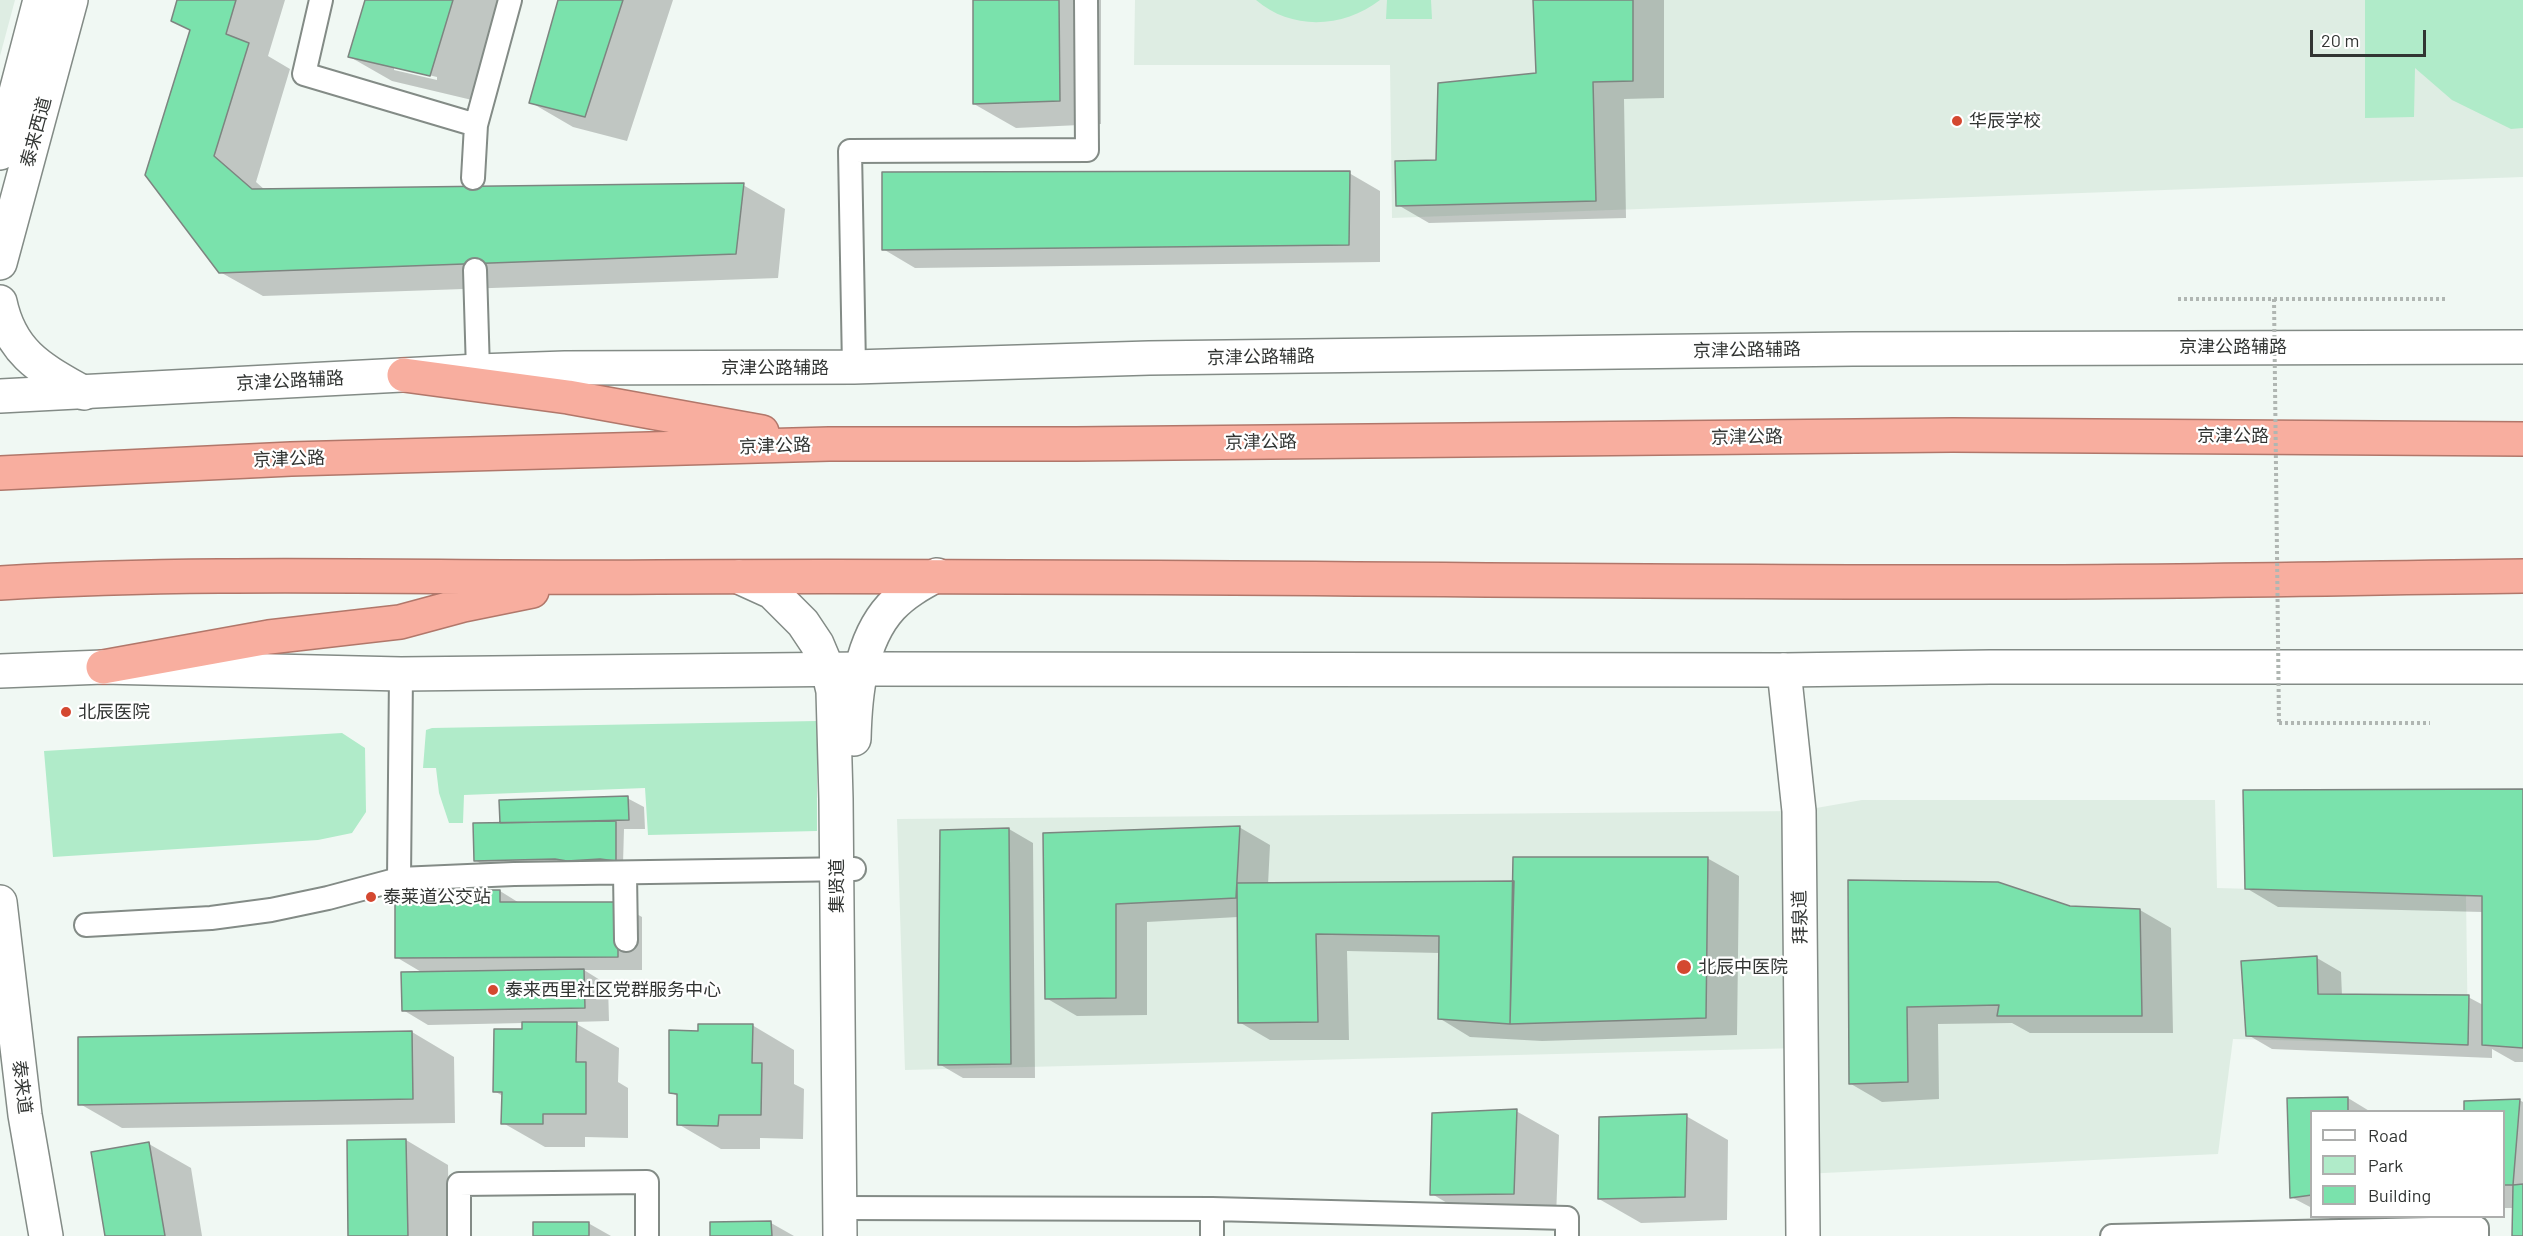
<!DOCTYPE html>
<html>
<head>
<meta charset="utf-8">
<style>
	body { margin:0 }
	#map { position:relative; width:2523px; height:1236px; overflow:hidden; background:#f0f8f3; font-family:Barlow,sans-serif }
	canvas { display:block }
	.legend { position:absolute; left:2310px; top:1110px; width:195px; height:108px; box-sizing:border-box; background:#fff; border:2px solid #adaead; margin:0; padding:8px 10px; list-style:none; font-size:18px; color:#323533 }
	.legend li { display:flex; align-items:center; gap:12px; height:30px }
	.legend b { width:30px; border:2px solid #adaead }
	.scale { position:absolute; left:2310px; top:30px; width:116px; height:27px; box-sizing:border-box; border:3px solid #323533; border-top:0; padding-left:8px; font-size:18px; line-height:21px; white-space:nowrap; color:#323533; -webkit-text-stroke:4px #fff; paint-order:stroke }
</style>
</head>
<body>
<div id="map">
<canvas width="2523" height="1236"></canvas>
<ul class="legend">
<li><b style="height:8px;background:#fff"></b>Road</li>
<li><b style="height:16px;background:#b0ebc9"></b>Park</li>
<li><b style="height:16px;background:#7ae2ac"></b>Building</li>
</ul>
<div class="scale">20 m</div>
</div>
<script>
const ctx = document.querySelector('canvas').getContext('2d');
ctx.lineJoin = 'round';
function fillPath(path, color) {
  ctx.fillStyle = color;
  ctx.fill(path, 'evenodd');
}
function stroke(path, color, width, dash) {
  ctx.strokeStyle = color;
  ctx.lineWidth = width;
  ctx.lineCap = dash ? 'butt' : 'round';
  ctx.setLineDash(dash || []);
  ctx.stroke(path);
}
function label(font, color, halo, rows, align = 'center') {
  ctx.font = font + ' Barlow,"Noto Sans SC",sans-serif';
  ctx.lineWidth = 4.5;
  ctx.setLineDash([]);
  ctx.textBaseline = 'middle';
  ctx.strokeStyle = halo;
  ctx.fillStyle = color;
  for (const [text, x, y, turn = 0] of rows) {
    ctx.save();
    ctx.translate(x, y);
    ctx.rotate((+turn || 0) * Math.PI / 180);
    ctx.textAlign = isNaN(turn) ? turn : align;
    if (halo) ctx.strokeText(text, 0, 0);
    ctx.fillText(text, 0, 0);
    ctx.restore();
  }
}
const built = new Path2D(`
	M0 0H15L0 56Z
	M1135 0H2523V177L1392 218 1390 65H1134Z
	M1862 800H2215L2217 888 2466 895 2468 1045 2233 1039 2218 1154 1803 1174 1801 1048 905 1070 897 819 1799 811Z`);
const green = new Path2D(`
	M1256 0H1380C1344 28 1292 31 1256 0Z
	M1387 0H1431L1432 19H1386Z
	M2365 0H2523V128L2511 129 2452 100 2415 68 2414 117 2365 118Z
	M817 721V831L648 835 645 788 464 795 463 823H449L439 793 436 768H423L426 730 432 728Z
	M342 733 365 748 366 812 352 833 318 840 53 857 44 751Z`);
const shadow = new Path2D(`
	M178 0H285L268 56 290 69 256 182 265 190 743 185 785 209 778 278 263 296 220 272 191 31 173 21Z
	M367 0H502L472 100 392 81 350 57ZM394 67 437 77V80L394 70Z
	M559 0H673L627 141 573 127 530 102Z
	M975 0H1101V124L1016 128 974 104Z
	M1535 0H1664V98L1624 99 1626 218 1429 223 1398 205 1437 161 1537 74Z
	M1349 173 1380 191V262L915 268 883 249Z
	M2523 791V1062H2515L2492 1049V1058L2272 1049 2248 1035 2243 963 2317 958 2341 972 2342 996 2468 997 2483 1005V912L2278 907 2246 888Z
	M627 798 644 807 645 829H624L623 864 483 865 475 860 501 824Z
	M1239 827 1270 845 1268 885 1515 882 1707 858 1739 876 1737 1035 1542 1041 1470 1037 1439 1018 1440 953 1347 951 1349 1040H1270L1239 1022 1238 917 1147 922V1015L1077 1016 1046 998 1044 834Z
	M1009 829 1033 843 1035 1078H963L939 1064Z
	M1850 881 2070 907 2140 910 2171 928 2173 1033H2030L2012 1023 1938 1024 1939 1099 1882 1102 1851 1084Z
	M500 891 521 904 617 903 642 917V970H584L608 985 609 1021 573 1022 619 1048 618 1082 628 1088V1138L585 1137V1147H545L503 1123V1096L494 1091 523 1031 524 1023 428 1025 403 1010 423 973 396 957Z
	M752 1025 794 1050V1084L804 1089 803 1139 760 1138V1149H721L678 1124 679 1097 670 1092 699 1032Z
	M412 1032 454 1057 455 1123 122 1128 80 1104Z
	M2348 1098 2371 1112H2312V1208L2291 1197 2289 1100Z
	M2519 1100 2523 1102V1236H2514V1208H2504V1112Z
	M1516 1111 1559 1135 1556 1218 1474 1219 1432 1194Z
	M1686 1116 1728 1140 1727 1220 1641 1223 1599 1199Z
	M406 1140 448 1165 449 1236H350Z
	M149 1144 191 1168 202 1236H106Z
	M2325 1216H2373L2334 1221Z
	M588 1223 611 1236H535Z
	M771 1223 794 1236H712Z`);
const building = new Path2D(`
	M177 0H236L226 34 249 43 214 156 252 189 744 183 736 254 219 273 145 175 190 30 171 21Z
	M365 0H453L430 76 348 57Z
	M558 0H623L585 117 529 103Z
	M973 0H1059L1060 101 973 104Z
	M1533 0H1633V81L1593 82 1596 201 1396 206 1395 161 1436 160 1438 83 1536 73Z
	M1350 171 1349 245 882 250V172Z
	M2523 789V1048L2482 1045V896L2245 889 2243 790Z
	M628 796 629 820 500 823 499 800Z
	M616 821V861L600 859 567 861 555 859 474 861 473 823Z
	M1240 826 1236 898 1116 904V998L1045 999 1043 833Z
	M1009 828 1011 1064 938 1065 940 830Z
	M1513 857H1708L1706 1018 1510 1024Z
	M1848 880 1998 882 2070 906 2140 909 2142 1016H1997L1999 1005 1907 1007 1908 1082 1849 1084Z
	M1514 881 1510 1024 1438 1019 1439 936 1316 934 1318 1022 1238 1023 1237 883Z
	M479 890H500V902H618V957L395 958V904L479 903Z
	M2317 956 2318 994 2469 995 2468 1045 2246 1036 2241 961Z
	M584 969 585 1008 402 1011 401 972Z
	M522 1022H577L576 1062H586V1114H543V1124H501L502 1092H493L494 1029H522Z
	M698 1024H753L752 1063H762L761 1115H719L718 1126 677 1125V1094L669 1093V1030L698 1031Z
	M412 1031 413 1099 78 1105V1037Z
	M2348 1097V1112H2312V1195L2290 1198 2287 1098Z
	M2520 1099 2513 1185H2504V1112H2464V1101Z
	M1517 1109 1514 1194 1430 1195 1432 1113Z
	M1687 1114 1685 1197 1598 1199 1599 1117Z
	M406 1139 408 1236H348L347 1140Z
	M149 1142 165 1236H105L91 1152Z
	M2523 1184V1236H2512L2513 1185Z
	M771 1221 772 1236H710V1222Z
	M533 1222H589V1236H533Z`);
const path = new Path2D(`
	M2178 299H2445
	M2279 723H2430`);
const service = new Path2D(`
	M321 0 304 74 476 125
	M473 178 476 125 510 0
	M475 270 478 371
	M854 367 850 151 1087 150 1086 0
	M625 873 626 940
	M399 879 401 674
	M86 925 211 918 271 910 328 898 399 879 514 874 854 869
	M839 1208 1212 1209 1567 1218V1236
	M459 1236V1184L647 1182V1236
	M1212 1236V1209
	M2112 1236 2477 1228V1236`);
const minor = new Path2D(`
	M739 577 772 592 803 623 817 644 828 670 833 691 836 799 840 1236
	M1784 670 1799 811 1803 1236
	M854 739C855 695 860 641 891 607 904 593 920 584 937 575`);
const tertiary = new Path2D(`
	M0 153 40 0
	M0 263 71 0
	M0 302C11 354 42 369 84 393
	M0 902 25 1115 46 1236`);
const secondary = new Path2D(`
	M0 396 478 371 565 368 854 367 1149 358 1853 349 2523 347
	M0 671 103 667 401 674 861 669 1784 670 1990 667H2523`);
const trunk = new Path2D(`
	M404 375 568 397 762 432
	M0 473 291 459 829 444H1076L1953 435 2523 439
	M0 583C220 570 439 579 659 577 1111 574 1564 583 2016 582 2185 582 2354 578 2523 576
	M103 667 269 637 400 622 463 605 532 591`);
const pathBridge = new Path2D(`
	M2274 299 2279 723`);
const markers = [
	[1957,121,6,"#d44830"],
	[66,712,6,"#d44830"],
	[371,897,6,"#d44830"],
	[1684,967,8,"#d44830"],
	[493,990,6,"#d44830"]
];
const poiNames = [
	["华辰学校",1969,121],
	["北辰医院",78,712],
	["泰莱道公交站",383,897],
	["北辰中医院",1698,967],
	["泰来西里社区党群服务中心",505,990]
];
const streetNames = [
	["泰来西道",36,132,-75],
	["京津公路辅路",2233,347],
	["京津公路辅路",1747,350,-1],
	["京津公路辅路",1261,357,-1],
	["京津公路辅路",775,368],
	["京津公路辅路",290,381,-3],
	["京津公路",2233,436],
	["京津公路",1747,437,-1],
	["京津公路",1261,442,-1],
	["京津公路",775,446,-2],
	["京津公路",289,459,-2],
	["集贤道",837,886,-90],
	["拜泉道",1800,917,-91],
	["泰来道",22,1087,83]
];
fillPath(built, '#deede3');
fillPath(green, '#b0ebc9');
fillPath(shadow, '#0003');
fillPath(building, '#7ae2ac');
stroke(building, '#7d8580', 1.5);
stroke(service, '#838b86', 26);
stroke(minor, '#838b86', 36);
stroke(tertiary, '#838b86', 36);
stroke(secondary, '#838b86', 36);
stroke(trunk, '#b1776a', 36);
stroke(path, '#b0b6b2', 4, [3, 3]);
stroke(service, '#fff', 22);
stroke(minor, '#fff', 33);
stroke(tertiary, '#fff', 33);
stroke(secondary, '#fff', 33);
stroke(trunk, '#f8ae9f', 33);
stroke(pathBridge, '#b0b6b2', 4, [3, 3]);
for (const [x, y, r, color] of markers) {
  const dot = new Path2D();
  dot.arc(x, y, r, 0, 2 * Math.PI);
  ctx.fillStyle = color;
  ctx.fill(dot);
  stroke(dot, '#fff', 2);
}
label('18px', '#323533', '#fff', poiNames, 'left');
label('18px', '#323533', '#fff', streetNames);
</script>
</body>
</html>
